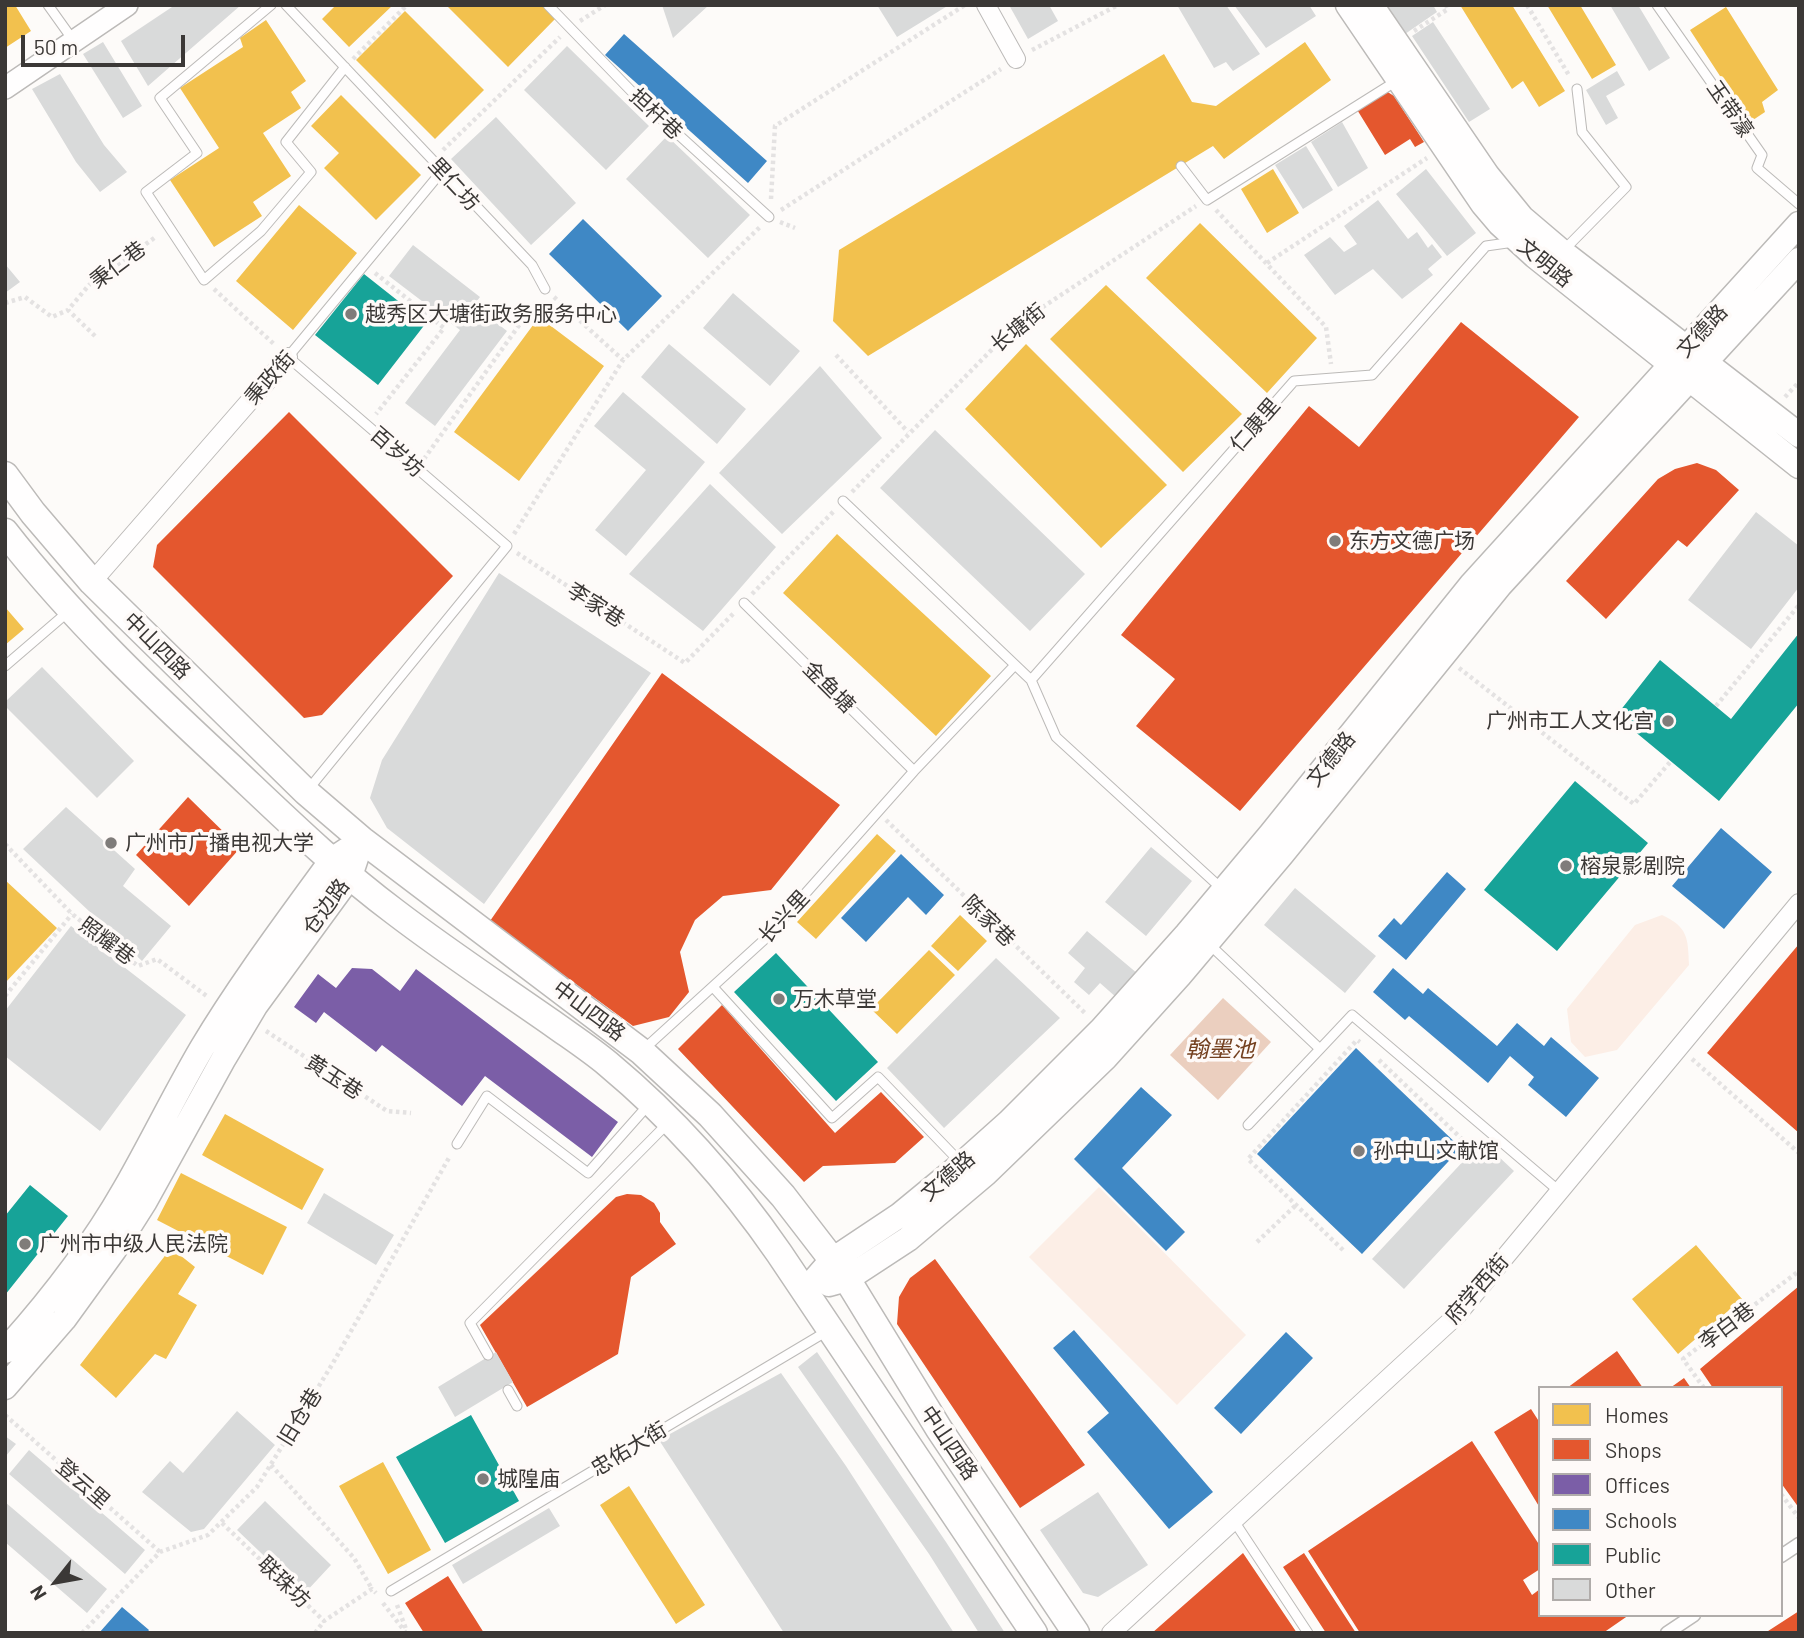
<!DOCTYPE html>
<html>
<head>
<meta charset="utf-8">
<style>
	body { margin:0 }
	#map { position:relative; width:1804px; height:1638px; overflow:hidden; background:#fdfbf9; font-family:Barlow,sans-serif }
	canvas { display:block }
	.frame { position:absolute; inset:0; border:7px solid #3b3836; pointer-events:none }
	.legend { position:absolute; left:1538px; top:1386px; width:245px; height:231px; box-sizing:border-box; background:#fefaf8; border:2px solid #b0acaa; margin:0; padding:9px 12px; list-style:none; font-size:21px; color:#3b3836 }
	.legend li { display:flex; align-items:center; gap:14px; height:35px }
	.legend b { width:35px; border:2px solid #b0acaa }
	.north { position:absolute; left:21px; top:1547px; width:70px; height:70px; -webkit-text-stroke:5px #fefaf8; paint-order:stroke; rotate:239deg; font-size:19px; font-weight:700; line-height:28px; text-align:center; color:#3b3836 }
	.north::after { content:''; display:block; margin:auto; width:24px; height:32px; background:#3b3836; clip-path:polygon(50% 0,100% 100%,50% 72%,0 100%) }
	.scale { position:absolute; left:21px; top:35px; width:164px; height:32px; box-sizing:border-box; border:4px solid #3b3836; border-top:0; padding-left:9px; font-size:21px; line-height:24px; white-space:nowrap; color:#3b3836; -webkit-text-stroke:5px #fefaf8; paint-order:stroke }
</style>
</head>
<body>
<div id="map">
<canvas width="1804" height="1638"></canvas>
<div class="frame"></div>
<ul class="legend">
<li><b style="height:19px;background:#f2c14e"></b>Homes</li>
<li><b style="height:19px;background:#e4572e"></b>Shops</li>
<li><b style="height:19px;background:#7b5ea7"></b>Offices</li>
<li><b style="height:19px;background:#3f88c5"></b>Schools</li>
<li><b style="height:19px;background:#17a398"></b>Public</li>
<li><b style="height:19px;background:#d9dada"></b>Other</li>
</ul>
<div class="north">N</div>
<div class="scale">50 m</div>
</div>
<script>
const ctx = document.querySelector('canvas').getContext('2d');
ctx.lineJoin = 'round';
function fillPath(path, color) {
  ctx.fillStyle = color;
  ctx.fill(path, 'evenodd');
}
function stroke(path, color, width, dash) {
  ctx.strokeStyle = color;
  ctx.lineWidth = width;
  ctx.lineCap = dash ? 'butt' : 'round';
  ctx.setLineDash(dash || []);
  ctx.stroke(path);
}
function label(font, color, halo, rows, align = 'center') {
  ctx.font = font + ' Barlow,"Noto Sans SC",sans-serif';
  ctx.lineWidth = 7;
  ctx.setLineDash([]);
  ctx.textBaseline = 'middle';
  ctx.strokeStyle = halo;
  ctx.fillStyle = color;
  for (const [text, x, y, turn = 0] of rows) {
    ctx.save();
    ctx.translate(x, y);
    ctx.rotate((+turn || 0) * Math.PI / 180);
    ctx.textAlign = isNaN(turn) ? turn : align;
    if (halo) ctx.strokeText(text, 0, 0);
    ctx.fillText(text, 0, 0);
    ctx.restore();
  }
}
const green = new Path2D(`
	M1662 915C1688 927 1688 938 1689 965L1617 1050 1585 1057 1571 1042 1567 1009 1635 925Z
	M1099 1187 1246 1335 1177 1405 1029 1257Z`);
const water = new Path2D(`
	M1223 998 1271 1042 1218 1100 1170 1055Z`);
const homes = new Path2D(`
	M5 5H15L31 31 5 48Z
	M336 5H393L349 47 322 19Z
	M446 5H543L556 18 508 67Z
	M1460 5H1512L1565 91 1539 107 1523 81 1512 89Z
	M1547 5H1580L1616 65 1592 79Z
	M1726 7 1778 90 1762 102 1765 112 1750 122 1690 30Z
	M405 11 484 90 435 139 356 60Z
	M266 20 306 81 291 92 301 108 263 133 291 176 253 202 262 216 214 247 170 180 219 148 180 88 243 47 240 38Z
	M1305 42 1331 80 1224 159 1213 146 868 356 833 321 839 250 1164 54 1192 102 1216 106Z
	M341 95 421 175 376 220 324 168 339 153 311 126Z
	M1273 169 1299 213 1267 233 1241 189Z
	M299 205 357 253 293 330 236 281Z
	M1200 223 1317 338 1267 393 1146 278Z
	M1106 285 1242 414 1183 472 1050 339Z
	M539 317 604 366 519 481 454 432Z
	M1026 344 1167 485 1101 548 965 409Z
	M837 534 991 676 936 736 783 593Z
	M5 607 24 629 5 645Z
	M877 834 896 851 816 939 797 922Z
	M5 880 57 928 5 983Z
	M960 915 987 941 958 971 931 946Z
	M929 950 955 975 897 1034 871 1009Z
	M225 1114 324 1169 302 1210 202 1155Z
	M181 1173 287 1227 263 1275 157 1220Z
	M1696 1245 1742 1299 1678 1354 1632 1299Z
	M171 1248 195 1267 178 1294 197 1305 166 1359 155 1354 116 1398 80 1365Z
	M383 1462 431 1550 388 1574 339 1486Z
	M629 1486 705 1605 676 1624 600 1505Z`);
const shops = new Path2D(`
	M1386 91 1394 96 1424 142 1415 147 1410 139 1385 155 1356 108Z
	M1461 322 1579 417 1240 811 1136 726 1175 679 1121 635 1309 406 1359 447Z
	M289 412 453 576 322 715 304 718 153 567 157 545Z
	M1697 463 1716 470 1739 490 1687 547 1678 540 1606 619 1566 581 1658 479 1675 469Z
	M662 673 840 805 771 890 723 896 695 920 680 952 689 992 669 1017 633 1026 490 921Z
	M188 797 240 848 189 906 136 855Z
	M1799 944V1133L1707 1053Z
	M722 1005 835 1133 881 1092 924 1137 895 1163 823 1166 804 1182 678 1049Z
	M627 1194 641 1195 654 1203 660 1213V1222L676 1244 631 1277 618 1354 527 1407 480 1325 616 1197Z
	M935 1259 1085 1465 1020 1508 897 1324 899 1297 910 1278Z
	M1799 1286V1508L1781 1483V1388H1713L1700 1369Z
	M1617 1351 1643 1388H1567Z
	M1684 1378 1691 1388H1670Z
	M1531 1409 1540 1423V1508L1494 1432Z
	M1472 1441 1540 1546V1569L1523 1580 1532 1595 1540 1589V1615H1629L1603 1633H1360L1308 1551Z
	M1243 1553 1297 1633H1152Z
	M1304 1553 1356 1633H1326L1283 1567Z
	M448 1576 484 1633H424L405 1603Z
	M1799 1611V1633H1765Z`);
const offices = new Path2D(`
	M352 968 372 969 400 991 416 969 618 1122 592 1157 485 1076 462 1106 382 1045 376 1052 324 1012 316 1023 294 1007 318 974 336 988Z`);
const schools = new Path2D(`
	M624 34 767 161 748 183 605 55Z
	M583 219 662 296 628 331 549 254Z
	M1721 828 1772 872 1724 929 1672 886Z
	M901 854 944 895 926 915 908 897 866 942 841 918Z
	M1447 872 1466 889 1406 960 1378 936 1394 918 1401 925Z
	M1393 968 1423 994 1428 988 1497 1046 1517 1023 1544 1046 1551 1037 1599 1078 1566 1117 1528 1085 1534 1077 1510 1056 1488 1083 1409 1016 1405 1020 1373 992Z
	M1356 1048 1461 1148 1362 1254 1257 1154Z
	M1141 1087 1172 1115 1122 1168 1185 1232 1166 1251 1074 1159Z
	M1074 1330 1213 1492 1169 1529 1087 1432 1109 1413 1053 1348Z
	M1286 1332 1313 1358 1241 1434 1214 1408Z
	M122 1607 149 1630 147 1633H99Z`);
const public = new Path2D(`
	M364 274 426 323 378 385 315 335Z
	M1799 633V703L1719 801 1616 716 1660 660 1731 719Z
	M1575 781 1648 843 1557 951 1484 890Z
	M776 953 878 1062 836 1101 734 992Z
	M30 1185 68 1216 5 1295V1216Z
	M471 1415 519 1501 445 1543 396 1457Z`);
const building = new Path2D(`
	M175 5H241L148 86 121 41Z
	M662 5H709L673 38Z
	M877 5H949L897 37Z
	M1009 5H1049L1058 21 1028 39Z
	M1177 5H1226L1260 54 1233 71 1226 62 1214 68Z
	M1234 5H1309L1316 16 1266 48Z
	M1386 5H1433L1437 12 1405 34Z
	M1610 5H1638L1670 58 1649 71Z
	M1433 22 1490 109 1469 122 1412 36Z
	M103 42 142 106 123 118 83 54Z
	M567 46 649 126 606 170 524 90Z
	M1617 71 1625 85 1606 96 1618 118 1606 125 1586 90Z
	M60 74 104 145 127 172 100 192 76 162 32 89Z
	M496 117 576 203 531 245 451 159Z
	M1342 122 1368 168 1338 187 1311 142Z
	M667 136 750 215 708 258 626 179Z
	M1306 146 1333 190 1303 209 1275 165Z
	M1426 169 1476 233 1447 256 1396 194Z
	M1378 200 1408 239 1417 232 1428 248 1432 244 1442 257 1428 269 1433 275 1402 299 1373 269 1335 295 1304 255 1330 237 1344 252 1357 244 1344 226Z
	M413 245 480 297 474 305 507 331 435 426 405 403 460 330 389 276Z
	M5 264 20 282 5 293Z
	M733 293 800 351 770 386 703 328Z
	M669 344 746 409 717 444 641 377Z
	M820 366 882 438 782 534 719 473Z
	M623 392 705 462 626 556 595 530 646 470 594 426Z
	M935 430 1085 574 1030 631 880 488Z
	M710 484 776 547 703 631 629 574Z
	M1756 512 1799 546V587L1751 649 1688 600Z
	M499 573 651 673 484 904 387 828 370 798 382 760Z
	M42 667 134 761 97 798 5 706V702Z
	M66 807 135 869 123 886 171 926 142 961 23 849Z
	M1151 847 1192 881 1146 936 1105 902Z
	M1295 888 1376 956 1345 993 1264 925Z
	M71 926 186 1015 100 1131 5 1056V1011Z
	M1087 931 1138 974 1117 998 1100 983 1089 995 1074 982 1085 968 1068 953Z
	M996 958 1060 1018 944 1128 887 1068Z
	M1482 1141 1514 1171 1404 1289 1372 1259Z
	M324 1193 394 1235 376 1265 307 1223Z
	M496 1352 513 1382 455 1417 438 1387Z
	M817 1352 946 1542 1005 1633H979L929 1554 798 1367Z
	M781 1373 846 1466 954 1633H784L659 1440Z
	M237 1411 275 1445 204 1529 191 1532 142 1492 170 1461 183 1473Z
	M5 1436 16 1444 5 1457Z
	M29 1450 145 1550 125 1574 9 1474Z
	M1098 1492 1148 1565 1098 1597 1083 1593 1040 1530Z
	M265 1501 331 1565 304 1594 237 1530Z
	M5 1502 107 1589 87 1613 5 1542Z
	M549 1508 560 1526 463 1584 452 1565Z`);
const path = new Path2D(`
	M1527 5 1570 77
	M580 21 605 5
	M1414 31 1448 9 1446 5
	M1032 50 1118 5
	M353 59 407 5
	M443 150 560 37
	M771 199 775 126 965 5
	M781 210 1001 69
	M1216 210 1326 327 1331 364
	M780 222 795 228
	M1267 263 1427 158
	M375 273 444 328 376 414
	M214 289 275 345
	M554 297 623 360
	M5 303 25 297 52 317 68 310
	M95 336 68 310 89 285 157 236
	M836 355 908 432
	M1785 397 1799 382
	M424 459 537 300
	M852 492 1017 324 1196 206
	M514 534 623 360 761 226
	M517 553 685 663 734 613
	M752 594 834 511
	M1459 668 1634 804 1671 761
	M1716 706 1799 605
	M886 820 1086 1014
	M5 844 72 914 138 966 157 959 208 997
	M5 996 72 914
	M266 1031 387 1111 411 1113
	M1692 1059 1799 1153
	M1379 1060 1464 1141
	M1257 1242 1296 1205
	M1343 1250 1248 1159 1357 1040 1360 1042
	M1704 1388 1683 1359 1799 1271
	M5 1415 160 1552
	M271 1465 354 1558 372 1589
	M1781 1494 1799 1518
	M222 1523 324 1621 372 1589 376 1593
	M383 1603 406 1633
	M397 1605 406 1629
	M82 1633 160 1552 208 1535 257 1487 333 1363 450 1156
	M315 1633 324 1621`);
const service = new Path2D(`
	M48 5 73 40
	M271 5 160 98 197 153 146 192 204 280 261 231 311 172 286 142 345 67
	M286 5 532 265 545 289
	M548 5 636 96 769 217
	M1657 5 1762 155 1757 168 1799 204
	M1181 166 1207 200 1398 80
	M1563 251 1626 187 1582 132 1577 89
	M843 501 1031 680 1056 737 1222 889
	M744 603 914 771
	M5 666 69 611
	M1031 680 1294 381 1372 375 1486 246 1514 242
	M307 791 507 546 288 357 442 171
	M1209 944 1320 1049 1248 1125
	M713 987 832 1118 878 1077 962 1164
	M1320 1049 1352 1015 1559 1191
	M643 1050 765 939 914 771 1015 665
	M457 1144 487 1096 588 1173 650 1103
	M488 1355 470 1323 669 1122
	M508 1390 517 1406
	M1234 1521 1308 1633
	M391 1591 829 1330`);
const pedestrian = new Path2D(`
	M1781 1556 1799 1544
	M1667 1633 1694 1615`);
const minor = new Path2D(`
	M986 5 1016 59
	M92 582 288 357
	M1111 1633 1456 1316 1799 903`);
const tertiary = new Path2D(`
	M5 88 127 5`);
const secondary = new Path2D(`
	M1348 5 1483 204 1500 224 1535 256 1799 466
	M1371 5 1487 175 1522 218 1562 252 1799 435
	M829 1284 847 1279 908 1239 985 1174 1106 1057 1179 976 1282 854 1500 585 1799 260
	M805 1291 831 1261 900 1215 962 1164 1009 1122 1102 1029 1187 934 1271 834 1472 584 1799 224
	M5 1351C50 1301 92 1247 125 1189 152 1142 175 1094 202 1048 241 983 287 922 332 860L347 850
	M5 1387 64 1319 114 1250 145 1201 224 1058 255 1006 350 876 362 840`);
const primary = new Path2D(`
	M5 475 33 513 92 582 306 792 362 840 642 1052 710 1115 783 1196 847 1279 939 1429 1076 1633
	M5 532C72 618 151 693 231 767 284 817 336 868 395 912 446 951 499 986 552 1023 570 1036 590 1049 608 1064 674 1119 730 1182 779 1253L1034 1633`);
const markers = [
	[351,314,7,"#7f7c7a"],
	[1335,541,7,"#7f7c7a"],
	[1668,721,7,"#7f7c7a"],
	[111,843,7,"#7f7c7a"],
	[1566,866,7,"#7f7c7a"],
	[779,999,7,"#7f7c7a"],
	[1359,1151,7,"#7f7c7a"],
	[25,1244,7,"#7f7c7a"],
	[483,1479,7,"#7f7c7a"]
];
const streetNames = [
	["玉带濠",1730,109,55],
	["担杆巷",656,114,43],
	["里仁坊",454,184,47],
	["文明路",1545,263,39],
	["秉仁巷",118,265,-37],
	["长塘街",1018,328,-39],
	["文德路",1702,331,-47],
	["秉政街",270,378,-49],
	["仁康里",1255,425,-49],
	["百岁坊",397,452,41],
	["李家巷",596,605,33],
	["中山四路",157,646,45],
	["金鱼塘",829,687,45],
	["文德路",1331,759,-51],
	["仓边路",326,907,-54],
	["长兴里",784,917,-47],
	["陈家巷",989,921,44],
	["照耀巷",107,941,37],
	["中山四路",589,1011,37],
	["黄玉巷",334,1077,33],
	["文德路",948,1176,-41],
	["府学西街",1477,1289,-49],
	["李白巷",1727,1326,-37],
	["旧仓巷",300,1417,-58],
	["中山四路",949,1443,56],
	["忠佑大街",629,1449,-31],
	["登云里",83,1484,41],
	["联珠坊",284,1582,44]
];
const poiNames = [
	["越秀区大塘街政务服务中心",365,314],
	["东方文德广场",1349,541],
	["广州市工人文化宫",1654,721,"right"],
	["广州市广播电视大学",125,843],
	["榕泉影剧院",1580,866],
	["万木草堂",793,999],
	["孙中山文献馆",1373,1151],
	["广州市中级人民法院",39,1244],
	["城隍庙",497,1479]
];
const waterNames = [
	["翰墨池",1220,1049]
];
fillPath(green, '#fceee6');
fillPath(water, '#ebcfbf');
fillPath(homes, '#f2c14e');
fillPath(shops, '#e4572e');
fillPath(offices, '#7b5ea7');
fillPath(schools, '#3f88c5');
fillPath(public, '#17a398');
fillPath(building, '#d9dada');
stroke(service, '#bcbab8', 11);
stroke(pedestrian, '#bcbab8', 15);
stroke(minor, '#bcbab8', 20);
stroke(tertiary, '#bcbab8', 24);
stroke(secondary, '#bcbab8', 27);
stroke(primary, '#bcbab8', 29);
stroke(path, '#e4e2e2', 4.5, [3.5, 3.5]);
stroke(service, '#fffefe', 9);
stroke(pedestrian, '#fffefe', 12);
stroke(minor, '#fffefe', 18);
stroke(tertiary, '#fffefe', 21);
stroke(secondary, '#fffefe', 24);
stroke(primary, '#fffefe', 26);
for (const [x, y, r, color] of markers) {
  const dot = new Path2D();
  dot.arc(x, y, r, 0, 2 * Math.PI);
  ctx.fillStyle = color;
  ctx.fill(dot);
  stroke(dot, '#fefaf8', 2.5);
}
label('21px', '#3b3836', '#fefaf8', streetNames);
label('21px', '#3b3836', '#fefaf8', poiNames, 'left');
label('italic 23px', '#744120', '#fefaf8', waterNames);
</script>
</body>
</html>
